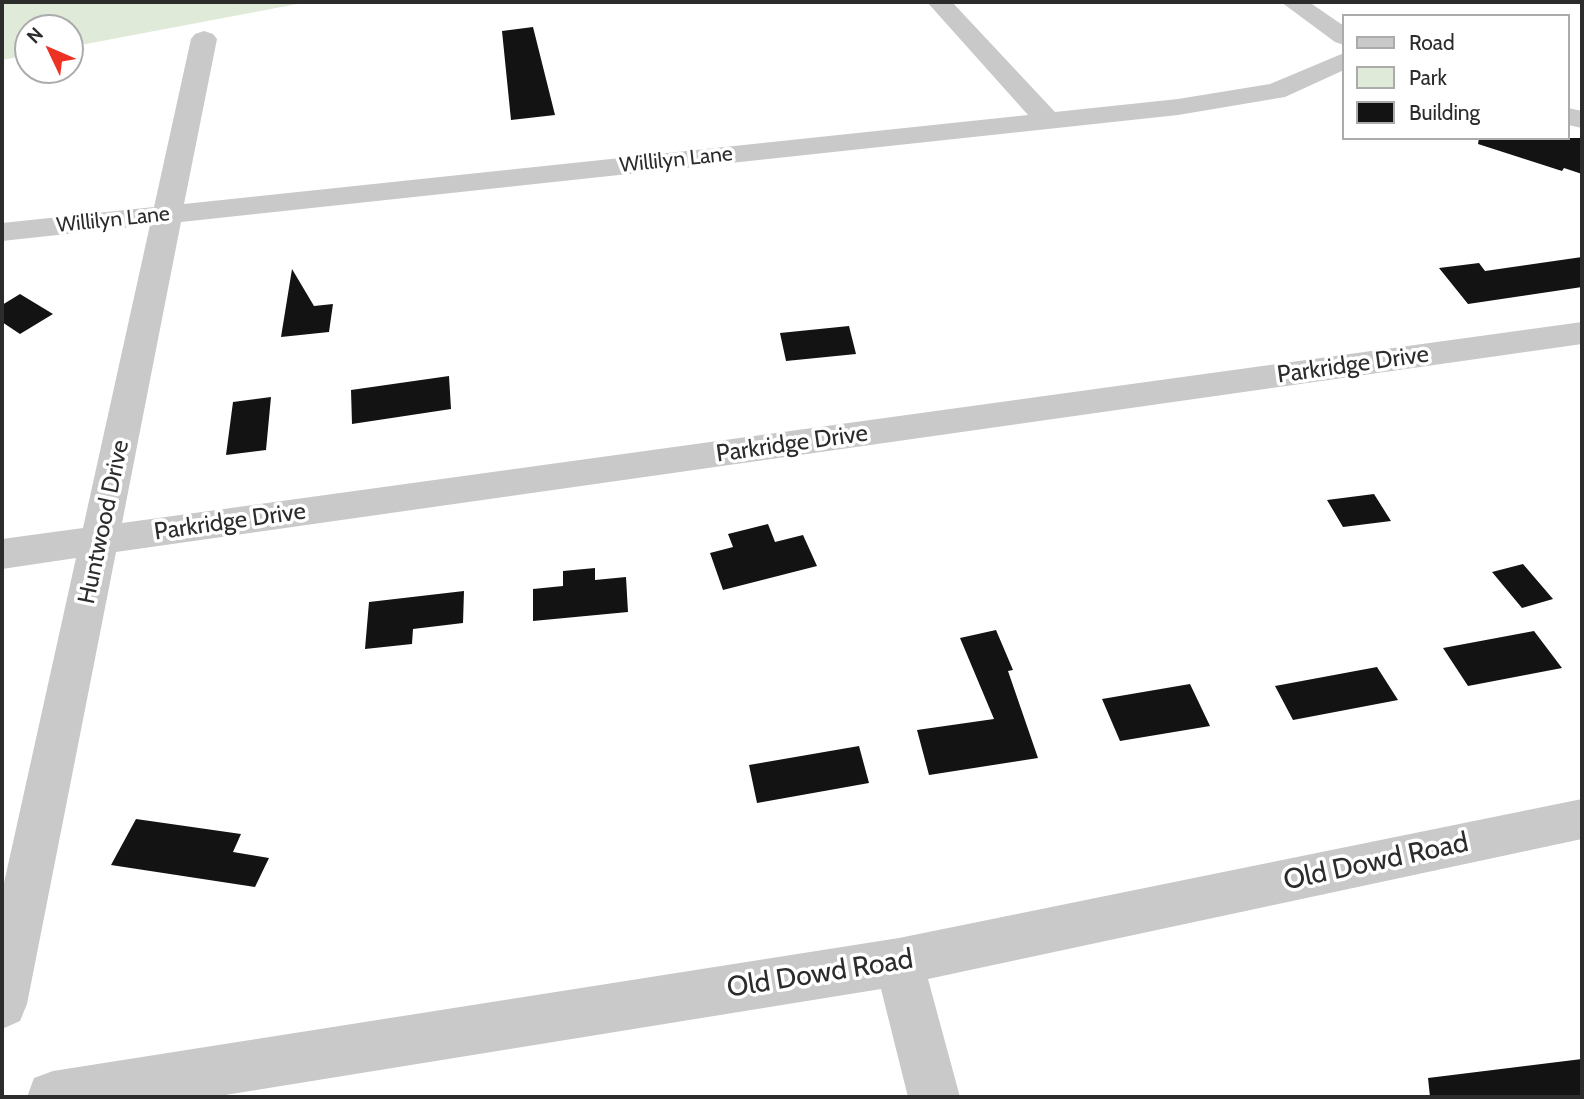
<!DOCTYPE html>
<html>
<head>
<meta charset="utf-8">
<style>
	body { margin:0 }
	#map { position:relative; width:1584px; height:1099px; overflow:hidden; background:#fff; font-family:Cabin,sans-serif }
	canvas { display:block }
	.frame { position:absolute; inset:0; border:4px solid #2c2c2c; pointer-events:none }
	.legend { position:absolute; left:1342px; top:14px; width:228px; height:126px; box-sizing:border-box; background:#fff; border:2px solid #ababab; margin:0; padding:9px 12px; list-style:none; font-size:21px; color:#2c2c2c }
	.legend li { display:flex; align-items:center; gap:14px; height:35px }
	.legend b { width:35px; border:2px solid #ababab }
	.north { position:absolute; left:14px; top:14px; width:70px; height:70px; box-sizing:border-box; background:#fff; border:2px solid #ababab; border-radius:50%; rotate:314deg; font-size:19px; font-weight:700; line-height:28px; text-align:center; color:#2c2c2c }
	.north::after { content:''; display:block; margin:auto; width:24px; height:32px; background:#ed3223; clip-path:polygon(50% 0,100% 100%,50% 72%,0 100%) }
</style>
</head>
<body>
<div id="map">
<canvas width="1584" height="1099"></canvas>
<div class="frame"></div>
<ul class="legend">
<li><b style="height:9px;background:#c9c9c9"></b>Road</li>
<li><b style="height:19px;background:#dfebd8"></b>Park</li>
<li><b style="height:19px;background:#131313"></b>Building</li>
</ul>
<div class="north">N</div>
</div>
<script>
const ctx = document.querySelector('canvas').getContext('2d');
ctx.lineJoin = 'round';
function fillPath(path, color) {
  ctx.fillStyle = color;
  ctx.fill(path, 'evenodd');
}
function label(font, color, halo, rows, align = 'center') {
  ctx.font = font + ' Cabin,sans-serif';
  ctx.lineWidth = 7;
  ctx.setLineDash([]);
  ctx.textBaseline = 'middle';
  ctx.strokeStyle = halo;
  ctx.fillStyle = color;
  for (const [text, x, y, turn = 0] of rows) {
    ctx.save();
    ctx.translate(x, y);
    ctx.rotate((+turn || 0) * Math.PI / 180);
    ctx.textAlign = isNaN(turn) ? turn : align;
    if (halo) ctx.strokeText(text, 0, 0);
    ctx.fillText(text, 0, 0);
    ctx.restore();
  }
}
const green = new Path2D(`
	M2 2H308L70 47V28H28V55L2 60Z`);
const building = new Path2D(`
	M533 27 555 115 511 120 502 31Z
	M1479 138H1582V174L1564 168 1562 171 1478 144Z
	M1582 257V287L1468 304 1439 268 1479 263 1485 271Z
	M292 269 314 306 333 304 329 332 281 337Z
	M20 294 53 314 20 334 2 322V305Z
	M849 326 856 354 786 361 780 333Z
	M449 376 451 409 352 424 351 390Z
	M271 397 266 450 226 455 233 402Z
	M1374 494 1391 521 1343 527 1327 500Z
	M768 524 775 542 803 535 817 566 723 590 710 553 733 547 728 534Z
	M1523 564 1553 599 1522 608 1492 572Z
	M595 568V580L626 577 628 612 533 621V589L563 586V571Z
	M464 591 463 623 413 629 412 644 365 649 369 602Z
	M996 630 1013 670 1008 671 1038 758 929 775 917 730 994 719 960 638Z
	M1534 631 1562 668 1468 686 1443 648Z
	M1377 667 1398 700 1293 720 1275 686Z
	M1190 684 1210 726 1120 741 1102 699Z
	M859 746 869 783 757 803 749 765Z
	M136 819 241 834 233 852 269 858 255 887 111 865Z
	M1582 1059V1097H1430L1428 1078Z`);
const minor = new Path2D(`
	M927 2H952L1055 112 1178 99 1270 84 1344 53V70L1285 97 1178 115 181 222 122 523 1582 322V344L116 552 27 1004 20 1021 2 1029V892L76 558 2 569V539L83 528 150 225 2 241V223L154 207 191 39 195 34 204 31 213 34 217 39 184 204 1028 115Z
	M1281 2H1309L1344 26V45L1335 42Z
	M1568 108 1582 111V128L1568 125Z
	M1582 799V839L928 979 960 1097H908L881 989 213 1097H27L34 1078 53 1071 899 938Z`);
const farStreetnames = [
	["Willilyn Lane",676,160,-6],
	["Willilyn Lane",113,220,-6]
];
const streetNames = [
	["Parkridge Drive",1353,365,-8],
	["Parkridge Drive",792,444,-8],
	["Huntwood Drive",104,522,-78],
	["Parkridge Drive",230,522,-8]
];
const nearStreetnames = [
	["Old Dowd Road",1376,862,-12],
	["Old Dowd Road",820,974,-9]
];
fillPath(green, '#dfebd8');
fillPath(building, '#131313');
fillPath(minor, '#c9c9c9');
label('21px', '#2c2c2c', '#fff', farStreetnames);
label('24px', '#2c2c2c', '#fff', streetNames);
label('28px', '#2c2c2c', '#fff', nearStreetnames);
</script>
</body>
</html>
